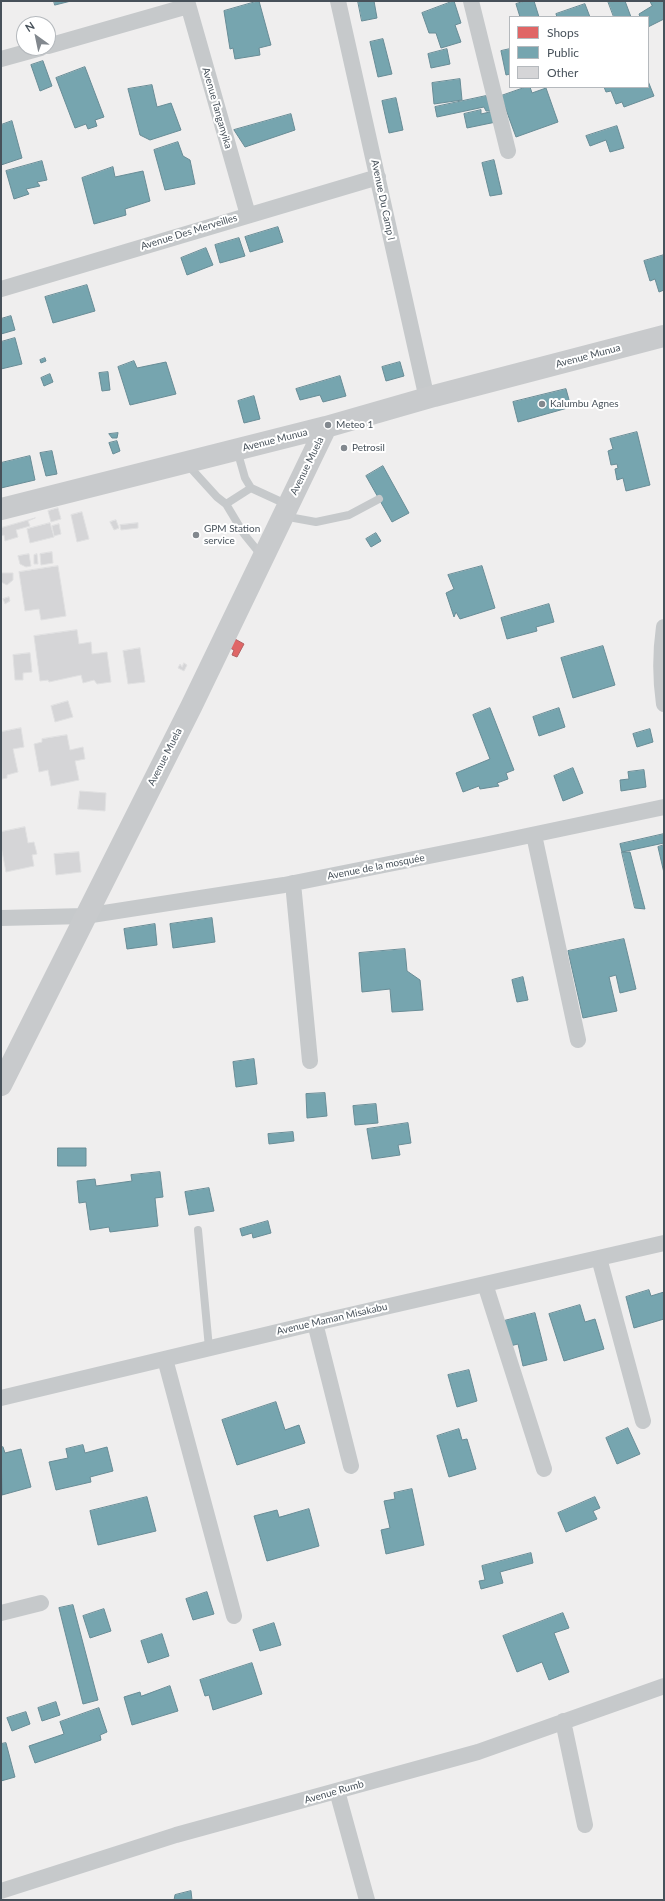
<!DOCTYPE html>
<html>
<head>
<meta charset="utf-8">
<style>
	body { margin:0 }
	#map { position:relative; width:665px; height:1901px; overflow:hidden; background:#efeeee; font-family:Lato,sans-serif }
	canvas { display:block }
	.frame { position:absolute; inset:0; border:2px solid #47515a; pointer-events:none }
	.legend { position:absolute; left:509px; top:16px; width:140px; height:72px; box-sizing:border-box; background:#fff; border:1px solid #b5b9bd; margin:0; padding:5px 7px; list-style:none; font-size:12px; color:#47515a }
	.legend li { display:flex; align-items:center; gap:8px; height:20px }
	.legend b { width:20px; border:1px solid #b5b9bd }
	.north { position:absolute; left:16px; top:16px; width:40px; height:40px; box-sizing:border-box; background:#fff; border:1px solid #b5b9bd; border-radius:50%; rotate:327deg; font-size:11px; font-weight:700; line-height:16px; text-align:center; color:#47515a }
	.north::after { content:''; display:block; margin:auto; width:14px; height:18px; background:#82888e; clip-path:polygon(50% 0,100% 100%,50% 72%,0 100%) }
</style>
</head>
<body>
<div id="map">
<canvas width="665" height="1901"></canvas>
<div class="frame"></div>
<ul class="legend">
<li><b style="height:11px;background:#e06666"></b>Shops</li>
<li><b style="height:11px;background:#76a5af"></b>Public</li>
<li><b style="height:11px;background:#d5d5d7"></b>Other</li>
</ul>
<div class="north">N</div>
</div>
<script>
const ctx = document.querySelector('canvas').getContext('2d');
ctx.lineJoin = 'round';
function fillPath(path, color) {
  ctx.fillStyle = color;
  ctx.fill(path, 'evenodd');
}
function stroke(path, color, width, dash) {
  ctx.strokeStyle = color;
  ctx.lineWidth = width;
  ctx.lineCap = dash ? 'butt' : 'round';
  ctx.setLineDash(dash || []);
  ctx.stroke(path);
}
function label(font, color, halo, rows, align = 'center') {
  ctx.font = font + ' Lato,sans-serif';
  ctx.lineWidth = 4;
  ctx.setLineDash([]);
  ctx.textBaseline = 'middle';
  ctx.strokeStyle = halo;
  ctx.fillStyle = color;
  for (const [text, x, y, turn = 0] of rows) {
    ctx.save();
    ctx.translate(x, y);
    ctx.rotate((+turn || 0) * Math.PI / 180);
    ctx.textAlign = isNaN(turn) ? turn : align;
    if (halo) ctx.strokeText(text, 0, 0);
    ctx.fillText(text, 0, 0);
    ctx.restore();
  }
}
const shops = new Path2D(`
	M235 639 244 644 237 657 232 655 234 650 230 648Z`);
const public = new Path2D(`
	M54 1H71L55 5Z
	M259 1 271 45 259 48 260 55 235 59 233 48 230 49 224 11Z
	M358 1H374L377 18 362 21Z
	M454 1 461 23 455 25 461 42 441 48 436 33H429L422 13Z
	M525 1H534L539 17H520L516 4Z
	M608 1H625L631 17H614Z
	M650 1H664V19L648 27V17H640L639 14 652 6Z
	M585 4 590 17H557L556 14Z
	M383 39 392 74 378 77 370 42Z
	M447 49 450 64 431 68 428 54Z
	M510 49V74L506 75 501 51Z
	M43 61 52 86 40 91 31 65Z
	M85 67 104 117 95 120 97 126 88 129 86 124 75 128 56 78Z
	M460 79 462 100 434 104 432 83Z
	M648 81 654 96 624 107 622 102 616 104 611 91 606 92 604 87H648Z
	M152 85 157 107 171 103 181 130 150 140 140 135 128 89Z
	M526 87H530L532 93 546 88 558 122 516 137 501 96Z
	M486 96 494 111H486L484 107 437 117 435 107Z
	M396 98 403 130 389 133 382 101Z
	M481 110V114L494 111 496 122 467 128 464 114Z
	M291 114 295 130 245 147 234 130Z
	M12 121 22 158 1 165V125Z
	M617 126 624 148 610 152 606 140 590 146 586 136Z
	M178 142 183 156 190 160 195 184 165 190 154 150Z
	M494 160 502 194 490 196 482 163Z
	M42 161 47 180 37 182 40 186 26 189 29 194 14 199 6 171Z
	M113 167 115 177 143 171 150 201 125 209 126 215 94 224 82 178Z
	M278 227 283 242 250 252 245 237Z
	M239 238 245 256 220 263 215 245Z
	M206 248 213 265 187 275 181 258Z
	M664 255V290L659 292 655 279 650 281 644 261Z
	M87 285 95 311 53 323 45 297Z
	M11 316 15 330 1 334V319Z
	M15 338 22 364 1 369V342Z
	M45 358 46 361 41 363 40 360Z
	M134 361 137 368 166 362 176 394 130 405 118 367Z
	M400 362 404 376 386 381 382 367Z
	M108 372 110 390 102 391 99 373Z
	M50 374 53 382 44 386 41 378Z
	M340 376 346 396 323 402 320 395 300 400 296 389Z
	M566 389 571 407 518 422 513 402Z
	M254 396 260 419 244 423 238 401Z
	M637 432 650 485 626 491 623 478 617 480 615 469 618 468 617 464 611 465 608 451 613 449 610 439Z
	M118 433 117 438H112L109 434Z
	M117 441 120 451 113 454 109 443Z
	M52 451 57 474 46 476 40 453Z
	M30 456 35 480 1 488V463Z
	M383 466 409 513 392 522 366 476Z
	M376 533 381 541 371 547 366 539Z
	M482 566 495 608 460 619 456 612 454 617 446 593 454 589 448 575Z
	M549 604 554 622 536 627 537 631 507 639 501 618Z
	M603 646 615 685 573 698 561 658Z
	M490 708 514 770 506 773 508 779 497 783 499 786 480 789 479 786 463 792 456 773 490 759 473 715Z
	M559 708 565 727 539 736 533 717Z
	M650 729 653 742 637 747 633 734Z
	M573 768 583 793 563 801 554 776Z
	M644 770 646 787 621 791 620 780 629 779 628 772Z
	M664 834V843L622 852 620 844Z
	M664 845V873L658 847Z
	M622 852H630L645 909 635 908Z
	M212 918 215 942 173 948 170 924Z
	M155 924 157 945 127 949 124 929Z
	M624 939 636 989 620 993 616 975 609 977 617 1011 583 1018 568 951Z
	M405 949 407 971 420 980 423 1010 392 1012 390 989 362 992 359 953Z
	M523 977 528 1000 517 1002 512 980Z
	M254 1059 257 1084 236 1087 233 1062Z
	M325 1093 327 1116 307 1118 306 1094Z
	M376 1104 378 1123 355 1125 353 1106Z
	M408 1123 411 1143 398 1145 400 1155 372 1159 367 1129Z
	M293 1132 294 1141 269 1144 268 1134Z
	M58 1148H86V1166H58Z
	M160 1172 163 1197 155 1198 158 1226 110 1232 109 1227 90 1230 86 1202 79 1203 77 1181 95 1179 96 1186 132 1181 131 1175Z
	M209 1188 214 1211 189 1215 185 1192Z
	M268 1221 271 1233 253 1238 252 1233 242 1236 240 1229Z
	M649 1290 651 1296 664 1292V1319L634 1328 626 1297Z
	M580 1305 585 1322 595 1319 604 1349 564 1361 549 1314Z
	M535 1313 547 1360 523 1366 518 1344 510 1346 504 1321Z
	M469 1370 477 1401 457 1407 448 1375Z
	M276 1402 285 1430 299 1425 305 1443 237 1465 222 1420Z
	M628 1428 640 1454 617 1464 606 1438Z
	M459 1429 462 1440 467 1439 476 1469 449 1477 437 1436Z
	M83 1445 85 1453 107 1447 113 1471 90 1477 91 1482 56 1490 49 1462 68 1458 66 1449Z
	M3 1447 5 1453 21 1449 31 1487 2 1495 1 1448Z
	M412 1489 424 1545 386 1554 381 1530 390 1528 384 1501 395 1499 394 1493Z
	M147 1497 156 1531 98 1545 90 1511Z
	M595 1497 600 1508 593 1511 597 1519 566 1532 558 1513Z
	M309 1509 319 1546 267 1561 254 1516 277 1510 279 1517Z
	M531 1553 533 1563 500 1572 503 1583 481 1589 479 1581 485 1580 482 1566Z
	M207 1592 214 1614 193 1620 186 1599Z
	M73 1605 98 1700 83 1704 59 1608Z
	M104 1609 111 1631 90 1638 83 1616Z
	M563 1613 569 1628 554 1633 569 1672 549 1680 542 1662 517 1672 503 1636Z
	M274 1623 281 1645 260 1651 253 1630Z
	M162 1634 169 1656 148 1663 141 1641Z
	M252 1663 262 1694 213 1710 209 1695 205 1696 200 1680Z
	M170 1686 178 1711 132 1725 124 1697 140 1692 141 1696Z
	M56 1702 60 1715 42 1721 38 1708Z
	M99 1708 107 1732 100 1735 101 1740 35 1763 29 1746 64 1734 60 1722Z
	M26 1712 30 1724 12 1731 7 1718Z
	M6 1743 15 1777 1 1781V1744Z
	M191 1891 192 1900H174L175 1895Z`);
const building = new Path2D(`
	M58 508 61 519 51 522 48 511Z
	M82 512 89 539 77 542 71 515Z
	M35 518 28 521 30 526 16 530 18 537 5 541 4 535 1 536V528Z
	M116 520 119 528 114 530 110 522Z
	M50 523 54 537 30 543 27 529Z
	M138 523V528L121 530 120 525Z
	M59 524 61 534 54 536 52 526Z
	M52 552 53 563 41 565 40 554Z
	M29 554 31 566 26 567 20 564 18 556Z
	M37 554 38 564H34V555Z
	M58 566 66 616 41 620 39 609 25 611 19 572Z
	M1 573H13V580L7 585 1 582Z
	M9 597 10 601 5 604 3 599Z
	M77 630 79 644 91 642 92 654 107 652 111 682 97 684 94 680 83 683 81 675 49 682 48 680 40 681 34 636Z
	M140 648 145 682 128 684 123 651Z
	M30 653 32 672 23 673V680H15L13 655Z
	M184 663 187 665 184 671 178 668 180 664 182 667Z
	M68 701 73 717 55 722 51 706Z
	M21 728 24 747 13 749 18 772 7 775V778L2 779 1 732Z
	M67 735 70 750 83 747 85 759 75 761 79 780 51 786 48 770 39 772 34 744 42 742V739Z
	M80 791 106 793 105 811 78 809Z
	M25 827 28 843 34 842 37 854 32 855 34 866 6 872 1 846V832Z
	M79 852 81 872 56 875 54 854Z`);
const lane = new Path2D(`
	M187 464 217 497 226 504 251 488 245 478 237 450
	M251 488 288 505
	M226 504 244 534 261 555
	M283 516 316 522 349 515 379 499
	M198 1230 209 1348`);
const street = new Path2D(`
	M187 1 248 215
	M338 1 427 399
	M471 1 508 151
	M48 46 188 6
	M1 59 41 48
	M1 289 378 177
	M664 627C660 655 660 677 664 704
	M534 835 578 1040
	M293 883 310 1061
	M1 918 85 916 284 885 484 845 664 807
	M599 1258 643 1421
	M485 1284 544 1469
	M315 1323 351 1466
	M165 1359 234 1616
	M1 1398 315 1323 664 1243
	M1 1613 41 1603
	M563 1721 585 1825
	M337 1791 367 1900
	M1 1891 176 1835 478 1752 664 1686`);
const secondary = new Path2D(`
	M1 509 326 427 434 396 664 336
	M1 1085 191 707 326 427`);
const markers = [
	[542,404,4,"#82888e"],
	[328,425,4,"#82888e"],
	[344,448,4,"#82888e"],
	[196,535,4,"#82888e"]
];
const streetNames = [
	["Avenue Tanganyika",217,108,74],
	["Avenue Du Camp I",383,200,78],
	["Avenue Des Merveilles",189,232,-17],
	["Avenue Munua",588,356,-15],
	["Avenue Munua",275,440,-14],
	["Avenue Muela",307,466,-64],
	["Avenue Muela",165,757,-63],
	["Avenue de la mosquée",376,867,-11],
	["Avenue Maman Misakabu",332,1319,-13],
	["Avenue Rumb",334,1792,-16]
];
const poiNames = [
	["Kalumbu Agnes",550,404],
	["Meteo 1",336,425],
	["Petrosil",352,448],
	["GPM Station",204,529],
	["service",204,541]
];
fillPath(shops, '#e06666');
stroke(shops, '#b26062', 1);
fillPath(public, '#76a5af');
stroke(public, '#688c96', 1);
fillPath(building, '#d5d5d7');
stroke(building, '#e0e0e1', 1);
stroke(lane, '#c6c9cb', 8);
stroke(street, '#c6c9cb', 16);
stroke(secondary, '#c8cacc', 22);
for (const [x, y, r, color] of markers) {
  const dot = new Path2D();
  dot.arc(x, y, r, 0, 2 * Math.PI);
  ctx.fillStyle = color;
  ctx.fill(dot);
  stroke(dot, '#fff', 1.5);
}
label('10px', '#47515a', '#fff', streetNames);
label('10px', '#47515a', '#fff', poiNames, 'left');
</script>
</body>
</html>
